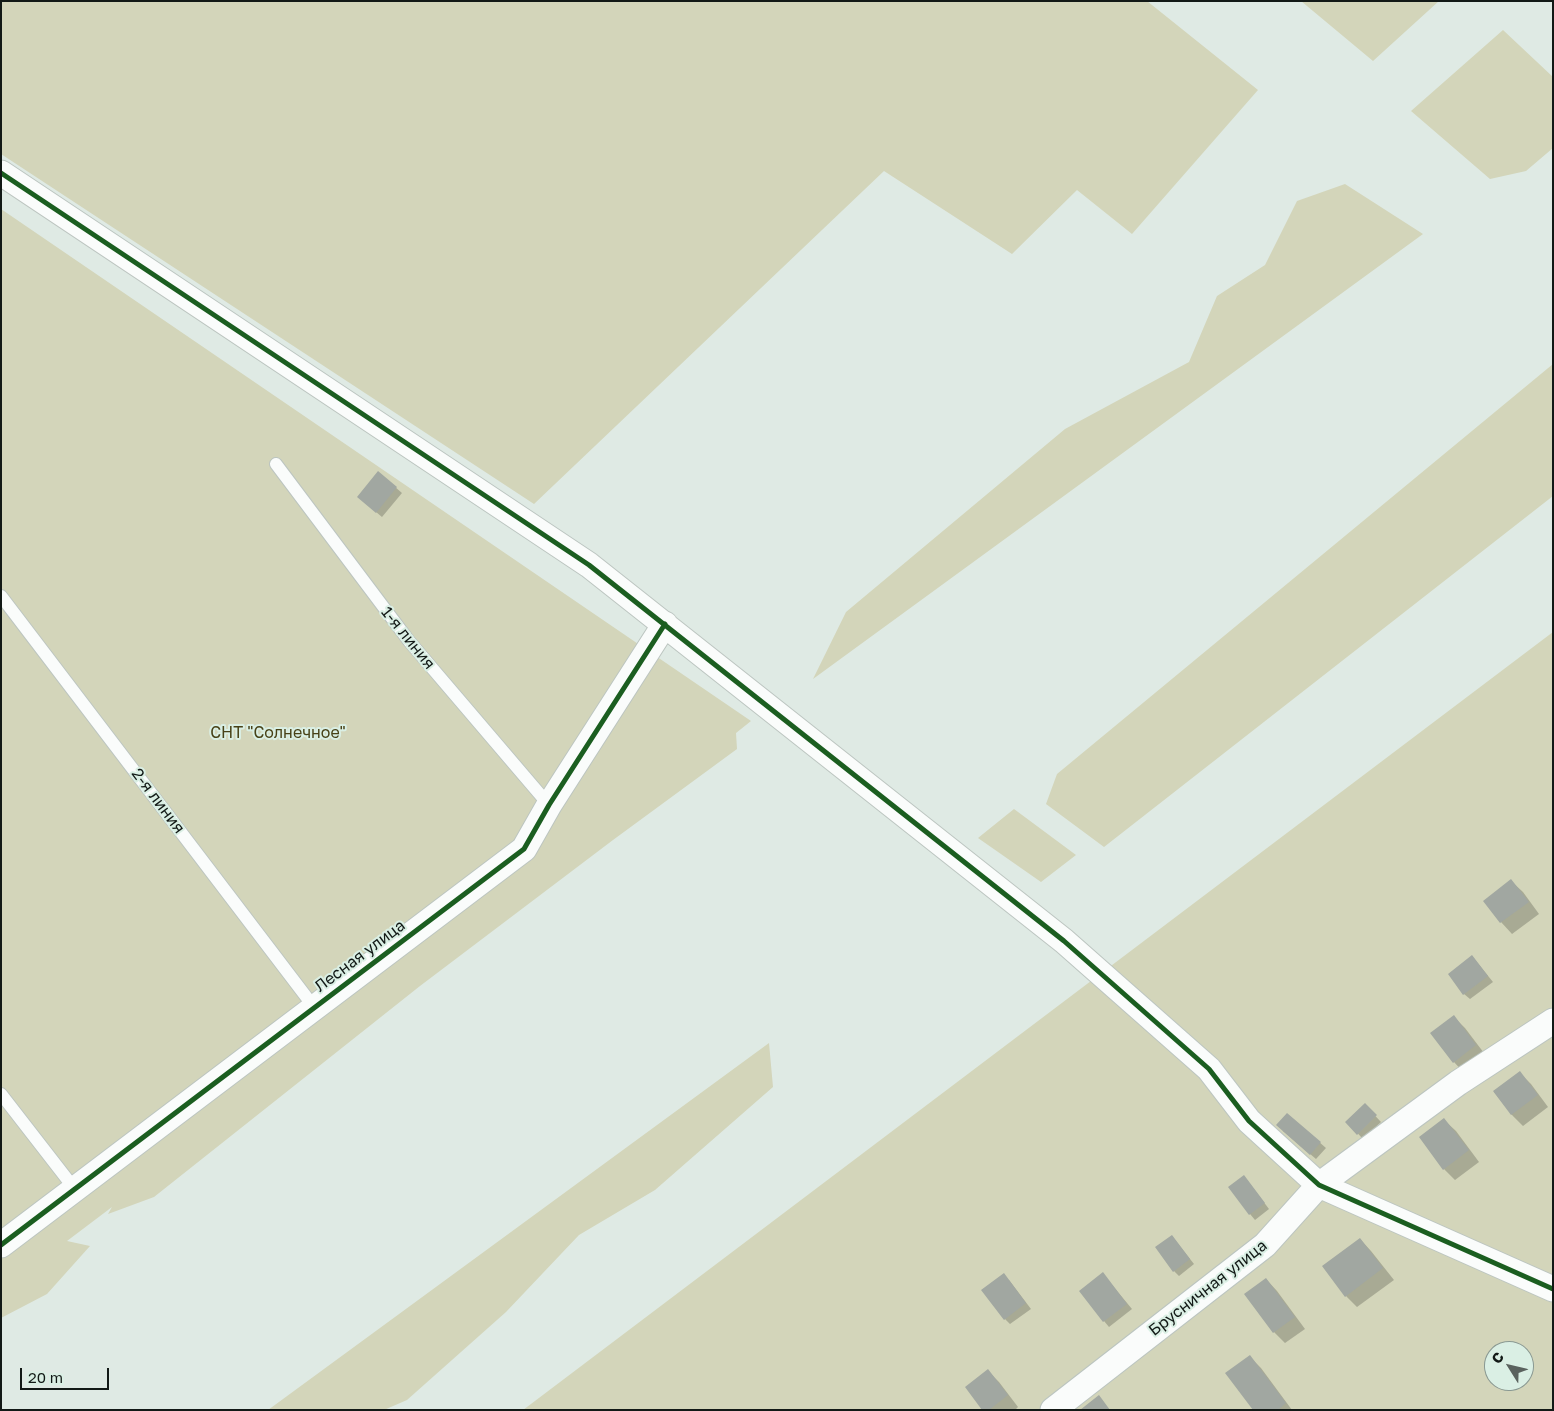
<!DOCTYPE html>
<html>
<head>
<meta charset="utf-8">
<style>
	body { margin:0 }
	#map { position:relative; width:1554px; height:1411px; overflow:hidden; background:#dfeae4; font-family:"Golos Text",sans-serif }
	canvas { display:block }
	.frame { position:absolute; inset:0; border:2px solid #121916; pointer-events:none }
	.north { position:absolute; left:1484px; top:1341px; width:50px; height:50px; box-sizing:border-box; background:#daefe4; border:1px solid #8a9992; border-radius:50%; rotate:306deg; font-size:14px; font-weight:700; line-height:20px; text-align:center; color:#121916 }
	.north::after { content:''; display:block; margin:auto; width:18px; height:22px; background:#5a625e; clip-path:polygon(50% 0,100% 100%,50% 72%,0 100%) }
	.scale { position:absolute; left:20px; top:1368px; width:89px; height:22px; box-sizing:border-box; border:2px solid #121916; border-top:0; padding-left:6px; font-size:15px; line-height:18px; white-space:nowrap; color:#121916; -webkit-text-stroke:4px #daefe4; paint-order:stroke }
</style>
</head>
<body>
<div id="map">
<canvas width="1554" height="1411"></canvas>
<div class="frame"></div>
<div class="north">С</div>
<div class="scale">20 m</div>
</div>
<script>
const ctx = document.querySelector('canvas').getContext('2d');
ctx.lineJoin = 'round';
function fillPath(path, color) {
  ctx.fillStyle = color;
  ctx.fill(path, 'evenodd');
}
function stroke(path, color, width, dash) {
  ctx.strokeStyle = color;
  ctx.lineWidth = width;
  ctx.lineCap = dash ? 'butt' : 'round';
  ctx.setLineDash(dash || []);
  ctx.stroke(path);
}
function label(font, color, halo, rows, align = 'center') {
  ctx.font = font + ' "Golos Text",sans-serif';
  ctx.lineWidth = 4;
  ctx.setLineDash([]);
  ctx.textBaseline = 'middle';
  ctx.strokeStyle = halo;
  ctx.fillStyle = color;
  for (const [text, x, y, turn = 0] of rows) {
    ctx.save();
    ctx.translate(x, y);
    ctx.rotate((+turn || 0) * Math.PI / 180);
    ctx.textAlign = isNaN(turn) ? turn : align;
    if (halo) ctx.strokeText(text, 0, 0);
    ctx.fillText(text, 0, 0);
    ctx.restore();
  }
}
const green = new Path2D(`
	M1 1H1147L1258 90 1132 234 1077 190 1012 254 884 171 534 504 1 154Z
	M1301 1H1439L1373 61Z
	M1503 30 1553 77V148L1526 171 1490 179 1411 111Z
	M1345 184 1423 234 813 679 846 612 1065 429 1189 362 1217 296 1265 265 1297 201Z
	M1 209 751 721 736 733 737 749 613 840 420 986 154 1197 108 1214 112 1207 67 1241 90 1246 47 1294 1 1318Z
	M1553 364V496L1104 847 1046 804 1057 774Z
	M1553 632V1410H523ZM1494 1351H1524V1381H1494Z
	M1014 809 1076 855 1041 882 978 838Z
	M769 1043 773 1087 655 1190 579 1235 506 1312 407 1400 384 1410H268Z`);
const shadow = new Path2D(`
	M379 473 402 493 382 517 364 502Z
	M1511 881 1523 892 1539 914 1512 934 1501 922Z
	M1472 956 1493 982 1470 999 1464 994Z
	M1454 1017 1465 1028 1487 1057 1465 1074 1454 1062Z
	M1520 1073 1531 1084 1548 1107 1523 1126 1512 1115 1494 1092Z
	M1365 1105 1381 1122 1363 1139 1347 1122Z
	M1287 1114 1326 1148 1316 1159 1283 1131Z
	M1444 1120 1456 1131 1479 1162 1455 1180 1444 1169Z
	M1244 1176 1269 1209 1255 1220 1250 1214Z
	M1172 1236 1194 1264 1179 1276 1174 1271Z
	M1360 1239 1371 1251 1394 1280 1357 1307 1346 1296Z
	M1103 1274 1132 1309 1109 1327 1104 1321Z
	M1266 1279 1277 1291 1305 1329 1285 1343 1274 1332Z
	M1009 1280 1031 1309 1010 1324 1005 1319Z
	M1250 1357 1261 1368 1292 1410H1254Z
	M988 1371 999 1382 1018 1407 1015 1410H984Z`);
const building = new Path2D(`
	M378 471 397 487 376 513 357 497Z
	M1511 879 1529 902 1500 923 1483 901Z
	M1472 955 1488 976 1463 995 1448 974Z
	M1454 1015 1476 1045 1453 1063 1430 1033Z
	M1520 1071 1538 1095 1511 1115 1493 1091Z
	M1365 1103 1377 1115 1357 1135 1345 1122Z
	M1287 1113 1321 1142 1310 1155 1276 1125Z
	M1444 1118 1469 1150 1443 1170 1419 1137Z
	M1244 1175 1265 1203 1249 1215 1228 1187Z
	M1172 1235 1190 1259 1173 1272 1155 1247Z
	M1360 1238 1383 1268 1345 1297 1322 1266Z
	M1103 1272 1127 1304 1103 1322 1079 1291Z
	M1004 1273 1026 1303 1004 1320 981 1290Z
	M1266 1278 1295 1317 1273 1333 1244 1294Z
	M1250 1355 1286 1403 1278 1410H1253L1225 1373Z
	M988 1369 1008 1395 989 1410H982L965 1387Z
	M1099 1395 1110 1410H1080Z`);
const lane = new Path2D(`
	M276 464 409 641 549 805
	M1 596 314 1007
	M1 1094 74 1188`);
const street = new Path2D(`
	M1 173 589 565 1064 941 1209 1069 1249 1121 1319 1185 1553 1289
	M1 1245 524 849 549 805 665 624
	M1053 1410 1265 1245 1319 1185 1458 1083 1553 1021`);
const cycleway = new Path2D(`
	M1 173 589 565 1064 941 1209 1069 1249 1121 1319 1185 1553 1289
	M1 1245 524 849 549 805 665 624`);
const streetNames = [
	["1-я линия",408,638,51],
	["2-я линия",158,801,53],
	["Лесная улица",360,956,-37],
	["Брусничная улица",1208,1288,-38]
];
const parkNames = [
	["СНТ \"Солнечное\"",278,733]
];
fillPath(green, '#d3d5ba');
fillPath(shadow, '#0003');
fillPath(building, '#a1a7a1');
stroke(lane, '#bcc5c0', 14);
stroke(street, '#bcc5c0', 27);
stroke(lane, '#fafcfb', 12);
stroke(street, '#fafcfb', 25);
stroke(cycleway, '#1b5e20', 5);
label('16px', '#121916', '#daefe4', streetNames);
label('16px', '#474116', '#daefe4', parkNames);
</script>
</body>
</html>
